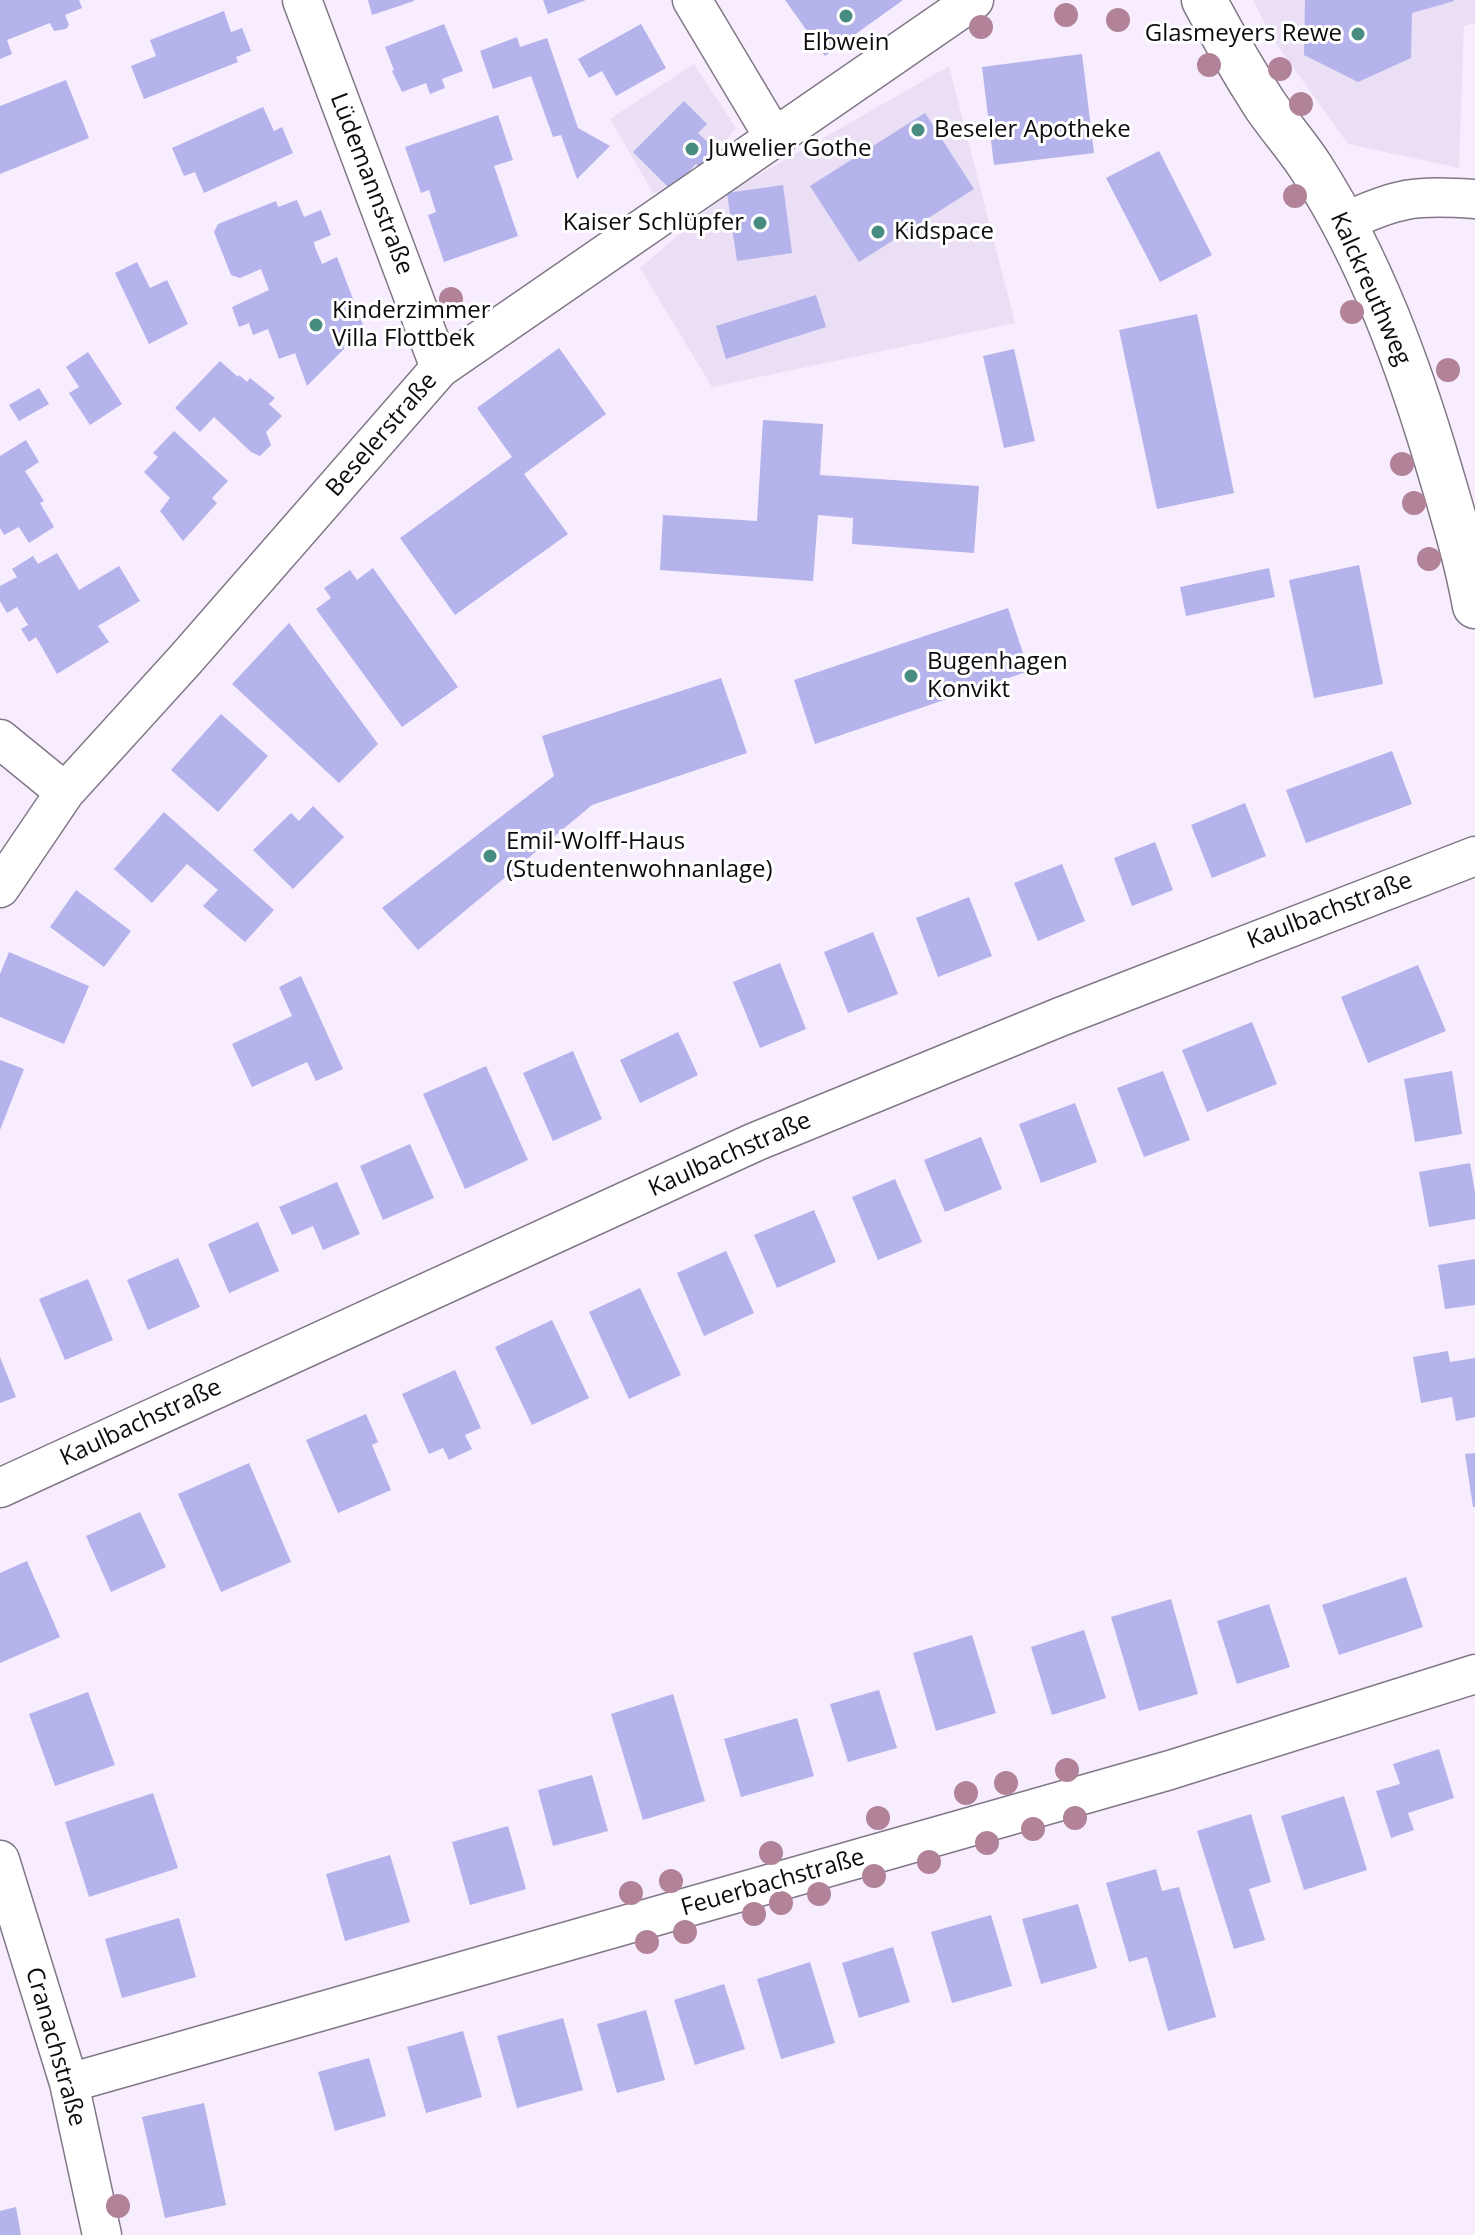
<!DOCTYPE html>
<html>
<head>
<meta charset="utf-8">
<style>
	body { margin:0 }
	canvas { display:block; background:#f7edfe }
</style>
</head>
<body>
<canvas width="1475" height="2235"></canvas>
<script>
const ctx = document.querySelector('canvas').getContext('2d');
ctx.lineJoin = 'round';
function fillPath(path, color) {
  ctx.fillStyle = color;
  ctx.fill(path, 'evenodd');
}
function stroke(path, color, width, dash) {
  ctx.strokeStyle = color;
  ctx.lineWidth = width;
  ctx.lineCap = dash ? 'butt' : 'round';
  ctx.setLineDash(dash || []);
  ctx.stroke(path);
}
function label(font, color, halo, rows, align = 'center') {
  ctx.font = font + ' "Open Sans",sans-serif';
  ctx.lineWidth = 6;
  ctx.setLineDash([]);
  ctx.textBaseline = 'middle';
  ctx.strokeStyle = halo;
  ctx.fillStyle = color;
  for (const [text, x, y, turn = 0] of rows) {
    ctx.save();
    ctx.translate(x, y);
    ctx.rotate((+turn || 0) * Math.PI / 180);
    ctx.textAlign = isNaN(turn) ? turn : align;
    if (halo) ctx.strokeText(text, 0, 0);
    ctx.fillText(text, 0, 0);
    ctx.restore();
  }
}
const built = new Path2D(`
	M1253 0H1475V23L1464 26 1459 168 1348 144 1272 38Z
	M694 64 736 128 701 169 696 164 671 190 653 193 610 119Z
	M949 66 1015 323 712 387 640 268 727 193Z`);
const building = new Path2D(`
	M0 0H79L82 8 65 15 69 25 66 29 54 31 50 23 7 40 12 54 0 59Z
	M368 0H414V1L372 15Z
	M543 0H586L548 14Z
	M785 0H903L825 56Z
	M1305 0H1454V1L1412 13 1411 58 1358 82 1304 55Z
	M224 11 231 32 242 28 251 51 236 57 238 62 144 99 131 66 156 56 150 40Z
	M444 24 463 71 442 79 445 88 430 94 426 83 402 92 392 71 394 70 385 47Z
	M641 24 666 68 616 96 602 71 589 78 578 59Z
	M517 37 520 47 547 38 578 128 610 146 577 179 561 135 553 137 531 76 493 89 480 51Z
	M1082 54 1094 153 994 165 982 67Z
	M66 80 89 138 0 174V106Z
	M684 101 707 124 698 133 718 152 701 169 696 164 671 190 633 152Z
	M263 107 274 131 282 127 293 153 204 193 195 172 184 176 172 148Z
	M925 113 974 189 859 262 810 186Z
	M498 115 513 160 494 166 518 236 444 262 428 215 436 212 429 190 421 193 405 147Z
	M1159 151 1212 255 1160 282 1106 178Z
	M783 185 792 253 737 261 727 193Z
	M297 200 304 217 321 210 331 235 314 242 315 247 322 264 337 257 363 325 345 333 344 349 307 386 295 353 279 359 268 329 253 335 249 323 239 327 232 307 269 290 261 269 240 278 231 275 214 232 218 224 276 201 278 207Z
	M137 262 150 288 167 280 188 324 149 344 115 273Z
	M816 295 826 327 726 359 716 326Z
	M1197 314 1234 493 1157 509 1119 330Z
	M559 348 606 414 524 474 568 534 455 615 400 538 512 457 477 408Z
	M1014 349 1035 441 1004 448 983 356Z
	M88 352 122 404 90 425 69 393 79 387 66 367Z
	M220 361 238 377 239 375 247 382 250 378 275 398 269 404 282 416 266 432 271 445 260 456 251 452 214 417 200 432 175 408Z
	M39 388 49 404 19 421 9 405Z
	M763 420 823 424 820 475 979 486 974 553 852 544 853 518 818 515 813 581 660 570 663 515 757 521Z
	M174 431 228 481 212 498 217 503 183 541 160 511 170 498 144 472 158 457 153 453Z
	M26 440 39 462 25 471 44 501 40 503 54 527 29 543 19 527 4 535 0 528V456Z
	M57 553 79 590 119 566 140 601 98 626 109 642 57 674 36 637 29 642 21 629 28 625 17 607 7 613 0 601V586L17 577 12 569 33 556 38 564Z
	M1359 565 1383 684 1314 698 1289 580Z
	M373 568 458 687 402 727 316 609 331 598 324 588 350 570 357 580Z
	M1269 568 1275 597 1186 616 1180 587Z
	M1008 608 1029 671 815 744 794 680Z
	M289 623 378 744 339 783 232 684Z
	M721 678 747 753 592 805 418 950 382 908 554 776 542 736Z
	M221 714 268 756 218 812 171 770Z
	M1392 751 1412 804 1306 843 1286 790Z
	M1245 803 1266 856 1212 878 1191 825Z
	M313 806 344 837 293 889 253 850 291 813 299 821Z
	M164 812 274 910 245 942 203 906 218 890 187 864 152 903 114 869Z
	M1155 842 1173 890 1132 906 1114 858Z
	M1062 864 1085 921 1038 941 1014 883Z
	M76 890 131 931 104 967 50 927Z
	M969 897 992 956 938 977 916 918Z
	M873 932 898 994 848 1013 824 952Z
	M9 952 89 986 64 1044 0 1017V974Z
	M780 963 806 1029 760 1048 733 982Z
	M1418 965 1446 1031 1368 1063 1341 997Z
	M301 976 343 1069 316 1081 307 1062 252 1087 232 1044 292 1016 279 987Z
	M1252 1022 1277 1084 1207 1112 1182 1050Z
	M678 1032 698 1075 640 1103 620 1060Z
	M573 1051 602 1119 553 1141 523 1073Z
	M0 1060 24 1069 0 1130Z
	M486 1066 528 1160 465 1189 423 1094Z
	M1163 1071 1190 1140 1144 1157 1117 1088Z
	M1452 1071 1462 1134 1415 1142 1404 1079Z
	M1075 1103 1097 1162 1041 1183 1019 1124Z
	M981 1137 1002 1189 945 1212 924 1160Z
	M410 1144 434 1198 383 1220 360 1166Z
	M1470 1163 1475 1192V1219L1429 1227 1419 1172Z
	M895 1179 922 1242 878 1260 852 1197Z
	M337 1182 360 1234 323 1250 313 1226 292 1235 279 1207Z
	M814 1210 836 1262 777 1288 754 1235Z
	M258 1222 279 1271 229 1293 208 1244Z
	M726 1251 754 1313 704 1336 677 1273Z
	M178 1258 200 1307 148 1330 127 1280Z
	M1475 1259V1305L1445 1309 1438 1265Z
	M88 1279 113 1340 65 1360 39 1299Z
	M640 1288 681 1375 629 1399 589 1312Z
	M552 1320 589 1398 532 1425 495 1347Z
	M1448 1351 1450 1362 1475 1358V1417L1456 1421 1452 1397 1421 1403 1413 1357Z
	M0 1357 16 1397 0 1403Z
	M455 1370 481 1428 465 1435 472 1449 449 1460 443 1448 429 1454 402 1394Z
	M366 1414 378 1442 372 1445 391 1490 338 1513 306 1440Z
	M1475 1453V1507H1473L1465 1454Z
	M249 1463 291 1562 221 1592 178 1494Z
	M140 1512 166 1567 111 1592 86 1536Z
	M27 1561 60 1637 0 1663V1573Z
	M1406 1577 1423 1627 1339 1655 1322 1605Z
	M1171 1599 1198 1694 1139 1711 1111 1617Z
	M1269 1604 1290 1667 1237 1684 1217 1621Z
	M1084 1630 1106 1698 1052 1715 1031 1647Z
	M972 1635 996 1713 936 1731 913 1653Z
	M879 1690 897 1748 848 1762 830 1704Z
	M88 1692 115 1765 55 1786 29 1714Z
	M673 1694 705 1801 643 1820 611 1714Z
	M797 1718 814 1776 741 1797 724 1739Z
	M1439 1749 1454 1798 1408 1813 1414 1830 1391 1838 1376 1791 1400 1784 1393 1764Z
	M592 1775 608 1831 553 1846 538 1790Z
	M153 1793 178 1868 89 1897 65 1822Z
	M1344 1796 1367 1870 1304 1890 1281 1816Z
	M1251 1814 1271 1882 1249 1889 1265 1940 1234 1949 1197 1831Z
	M508 1826 526 1889 470 1905 452 1842Z
	M390 1855 410 1922 345 1941 326 1874Z
	M1156 1869 1162 1891 1179 1887 1216 2017 1168 2031 1147 1957 1129 1962 1106 1883Z
	M1078 1904 1097 1968 1041 1984 1022 1919Z
	M991 1915 1012 1986 952 2003 931 1932Z
	M179 1918 196 1977 122 1998 105 1939Z
	M893 1947 910 2002 859 2018 842 1963Z
	M810 1962 835 2043 781 2059 757 1979Z
	M724 1984 745 2049 695 2065 674 2000Z
	M646 2010 665 2080 617 2093 597 2024Z
	M563 2018 583 2090 517 2108 497 2036Z
	M463 2031 482 2097 426 2113 407 2047Z
	M369 2058 386 2116 335 2131 318 2072Z
	M204 2103 226 2205 165 2218 142 2117Z
	M16 2207 21 2235H0V2211Z`);
const street = new Path2D(`
	M302 0 440 368
	M692 0 775 139
	M1343 223C1398 197 1415 195 1475 199
	M0 739 65 792
	M0 888 65 792 185 660 440 368 974 0
	M0 1488 755 1142 1060 1017 1475 856
	M0 1860 69 2083 102 2235
	M69 2083 1170 1770 1475 1674`);
const secondary = new Path2D(`
	M1204 0C1223 36 1243 71 1265 105 1280 127 1298 147 1312 169 1371 261 1409 366 1440 471 1453 515 1467 561 1475 606`);
const trees = [
	[1066,15],
	[1118,20],
	[981,27],
	[1209,65],
	[1280,69],
	[1301,104],
	[1295,196],
	[451,299],
	[1352,312],
	[1448,370],
	[1402,464],
	[1414,503],
	[1429,559],
	[1067,1770],
	[1006,1783],
	[966,1793],
	[878,1818],
	[1075,1818],
	[1033,1829],
	[987,1843],
	[771,1853],
	[929,1862],
	[874,1876],
	[671,1881],
	[631,1893],
	[819,1894],
	[781,1903],
	[754,1914],
	[685,1932],
	[647,1942],
	[118,2206]
];
const markers = [
	[846,16,8,"#488c80"],
	[1358,34,8,"#488c80"],
	[918,130,8,"#488c80"],
	[692,149,8,"#488c80"],
	[760,223,8,"#488c80"],
	[878,232,8,"#488c80"],
	[316,325,8,"#488c80"],
	[911,676,8,"#488c80"],
	[490,856,8,"#488c80"]
];
const poiNames = [
	["Glasmeyers Rewe",1342,34,"right"],
	["Elbwein",846,43,"center"],
	["Beseler Apotheke",934,130],
	["Juwelier Gothe",708,149],
	["Kaiser Schlüpfer",744,223,"right"],
	["Kidspace",894,232],
	["Kinderzimmer",332,311],
	["Villa Flottbek",332,339],
	["Bugenhagen",927,662],
	["Konvikt",927,690],
	["Emil-Wolff-Haus",506,842],
	["(Studentenwohnanlage)",506,870]
];
const streetNames = [
	["Lüdemannstraße",371,184,69],
	["Kalckreuthweg",1370,289,66],
	["Beselerstraße",382,435,-49],
	["Kaulbachstraße",1330,911,-21],
	["Kaulbachstraße",730,1155,-24],
	["Kaulbachstraße",141,1423,-25],
	["Feuerbachstraße",773,1883,-16],
	["Cranachstraße",55,2047,74]
];
fillPath(built, '#ebdff5');
fillPath(building, '#b4b3ec');
stroke(street, '#817887', 41);
stroke(secondary, '#817887', 47);
stroke(street, '#fff', 38);
stroke(secondary, '#fff', 44);
ctx.fillStyle = '#b28398';
for (const [x, y] of trees) {
  ctx.beginPath();
  ctx.arc(x, y, 12, 0, 2 * Math.PI);
  ctx.fill();
}
for (const [x, y, r, color] of markers) {
  const dot = new Path2D();
  dot.arc(x, y, r, 0, 2 * Math.PI);
  ctx.fillStyle = color;
  ctx.fill(dot);
  stroke(dot, '#fff', 3);
}
label('24px', '#0e0b10', '#fff', poiNames, 'left');
label('24px', '#0e0b10', '#fff', streetNames);
</script>
</body>
</html>
